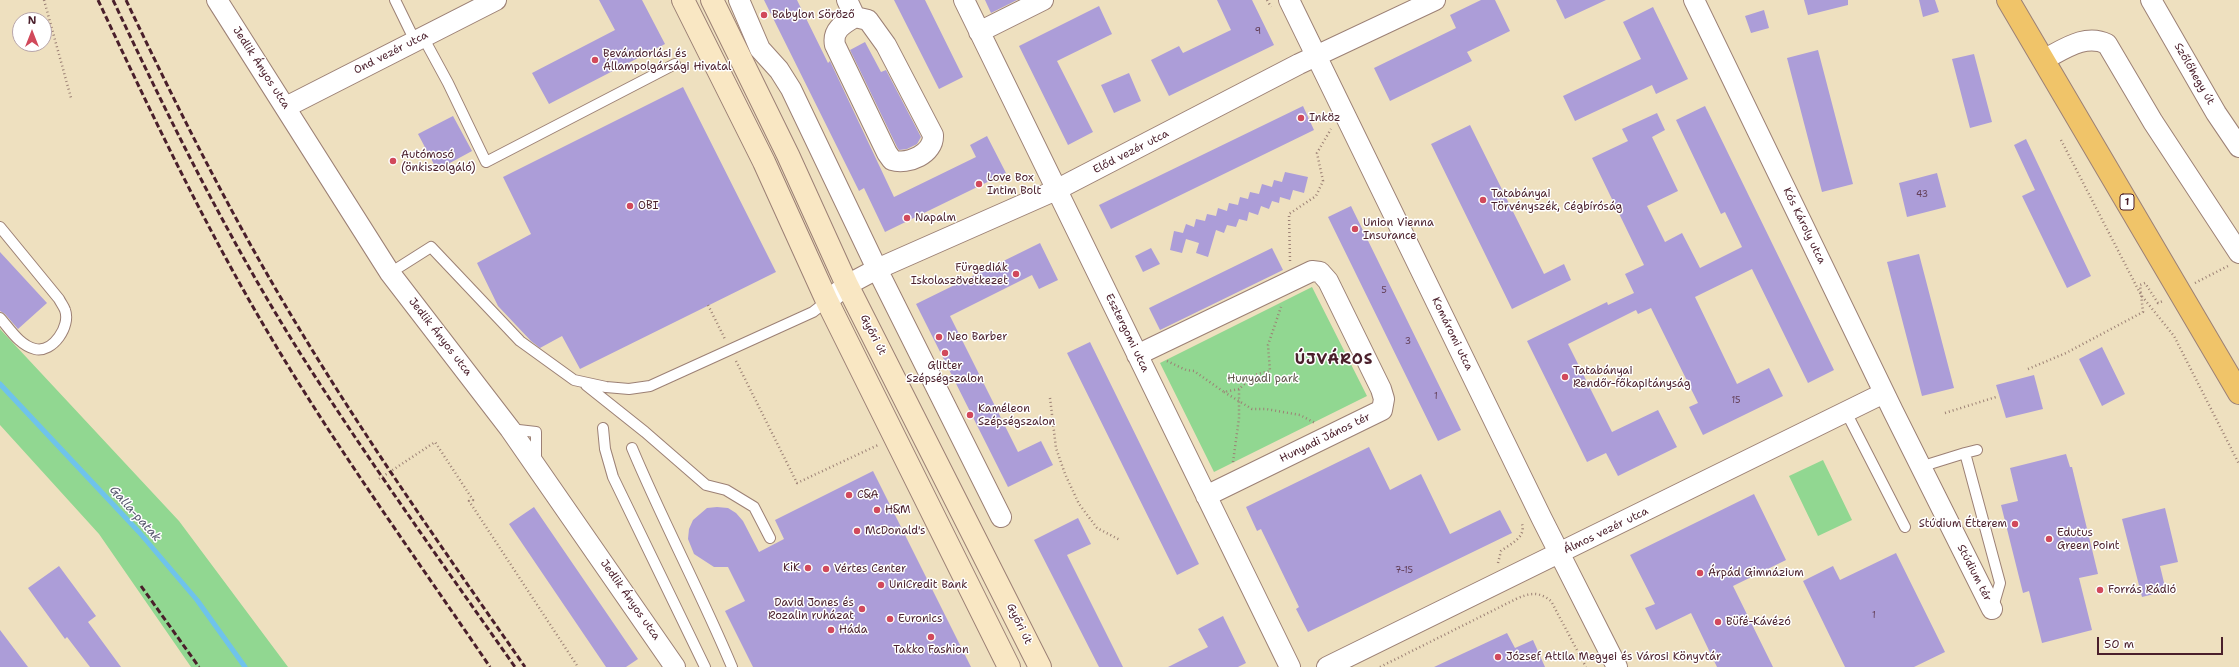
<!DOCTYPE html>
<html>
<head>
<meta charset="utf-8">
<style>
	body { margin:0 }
	#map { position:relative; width:2239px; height:667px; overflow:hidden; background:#eee0bf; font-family:"Shantell Sans",sans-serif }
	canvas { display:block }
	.north { position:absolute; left:12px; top:12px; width:40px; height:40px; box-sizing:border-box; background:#fff; border:1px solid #b7a5aa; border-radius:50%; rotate:0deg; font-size:11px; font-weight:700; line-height:16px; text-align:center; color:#4a1f2b }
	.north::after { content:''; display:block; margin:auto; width:14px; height:18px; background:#d1495b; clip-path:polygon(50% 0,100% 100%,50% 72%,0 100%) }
	.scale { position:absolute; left:2097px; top:637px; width:126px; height:18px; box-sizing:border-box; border:2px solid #4a1f2b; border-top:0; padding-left:5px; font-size:12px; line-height:14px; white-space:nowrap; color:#4a1f2b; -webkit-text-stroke:3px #fff; paint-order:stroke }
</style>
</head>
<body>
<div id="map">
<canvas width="2239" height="667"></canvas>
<div class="north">N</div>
<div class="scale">50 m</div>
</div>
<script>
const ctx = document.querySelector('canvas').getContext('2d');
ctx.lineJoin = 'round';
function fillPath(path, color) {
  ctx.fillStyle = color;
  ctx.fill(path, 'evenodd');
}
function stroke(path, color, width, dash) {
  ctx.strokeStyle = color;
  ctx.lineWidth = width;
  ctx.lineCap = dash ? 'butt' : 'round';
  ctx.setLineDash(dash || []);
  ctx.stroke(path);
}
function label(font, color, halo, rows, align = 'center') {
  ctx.font = font + ' "Shantell Sans",sans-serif';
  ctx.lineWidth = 3;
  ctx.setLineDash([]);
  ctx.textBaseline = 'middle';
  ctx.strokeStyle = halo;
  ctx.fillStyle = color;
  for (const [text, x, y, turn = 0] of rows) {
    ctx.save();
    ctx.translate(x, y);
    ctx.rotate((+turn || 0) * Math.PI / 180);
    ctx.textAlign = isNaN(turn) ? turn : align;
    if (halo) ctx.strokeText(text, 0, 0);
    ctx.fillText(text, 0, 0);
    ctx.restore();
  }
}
const green = new Path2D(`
	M1312 287 1367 396 1214 472 1160 363Z
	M0 329 179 521 288 667H191L99 534 0 425Z
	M1823 460 1852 520 1818 536 1789 476Z`);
const stream = new Path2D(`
	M0 384 139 532 197 600 245 667`);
const building = new Path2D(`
	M599 0H642L665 44 549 104 532 73 615 30Z
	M764 0H797L828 63 830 61 894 197 976 157 970 145 987 136 1006 173 885 232 864 188 859 191Z
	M894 0H925L963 77 939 89Z
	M985 0H1017L991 13Z
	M1217 0H1252L1274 45 1169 96 1151 60 1179 46 1183 53 1231 30Z
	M1481 0H1495L1510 31 1467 52 1472 61 1390 101 1374 68 1456 28 1450 15Z
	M1556 0H1606L1565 19Z
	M1804 0H1848V5L1808 15Z
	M1919 0H1935L1939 12 1923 17Z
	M1099 6 1112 34 1057 61 1093 132 1068 145 1019 46Z
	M1653 7 1688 79 1656 94 1652 85 1575 121 1563 96 1641 59 1623 22Z
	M1764 10 1769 28 1751 33 1745 16Z
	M865 42 881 72 886 70 921 137 917 144 907 149 899 150 897 147 850 50Z
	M1818 50 1853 184 1822 192 1787 58Z
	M1974 54 1992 122 1970 128 1952 59Z
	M1129 73 1141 101 1114 113 1101 85Z
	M683 87 776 272 580 369 562 336 540 348 531 341 498 306 477 263 531 234 503 177Z
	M1303 106 1314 130 1111 229 1099 205Z
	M1705 106 1834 370 1808 383 1752 269 1695 297 1737 384 1769 368 1783 396 1703 435 1689 407 1698 403 1651 308 1638 314 1636 310 1568 344 1612 432 1658 410 1677 447 1618 476 1606 453 1587 462 1527 341 1607 302 1608 305 1634 293 1625 274 1644 265 1592 158 1628 141 1622 129 1657 113 1665 130 1652 137 1678 191 1647 206 1665 242 1682 233 1700 268 1742 247 1725 212 1721 214 1676 120Z
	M453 116 472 151 437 170 418 134Z
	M1470 125 1544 274 1564 264 1571 280 1512 309 1431 144Z
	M2026 139 2091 276 2067 288 2022 196 2035 190 2014 145Z
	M1285 172 1308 177 1304 193 1293 190 1290 200 1280 197 1279 203 1272 201 1269 209 1261 206 1258 215 1249 212 1247 221 1239 219 1236 227 1227 225 1224 233 1216 230 1208 257 1196 253 1199 243 1186 239 1182 253 1170 250 1174 231 1183 233 1186 224 1194 227 1196 219 1205 221 1207 214 1216 216 1218 208 1227 211 1229 203 1238 205 1240 197 1248 199 1250 192 1259 194 1262 184 1272 187 1274 180 1282 182Z
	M1937 173 1946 207 1907 217 1899 183Z
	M1351 206 1461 430 1438 441 1328 217Z
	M1040 243 1058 280 1039 289 1032 275 950 316 1018 452 1041 441 1053 465 1008 487 916 304Z
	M1151 248 1160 264 1143 272 1135 256Z
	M1272 248 1283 270 1160 330 1149 308Z
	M0 252 47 303 18 329 5 314 0 311Z
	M1919 254 1954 388 1922 396 1887 262Z
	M1090 342 1199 564 1177 575 1067 353Z
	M2102 347 2125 394 2102 406 2079 359Z
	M2034 375 2043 409 2006 418 1996 385Z
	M1369 447 1390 490 1421 474 1450 534 1500 510 1512 533 1308 632 1296 609 1299 607 1261 529 1257 531 1246 507Z
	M2066 454 2070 467H2072L2098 574 2079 578 2092 630 2042 643 2029 591 2023 593 2001 505 2018 501 2010 468Z
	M873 471 971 667H753L725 611 745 601 728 567H714L694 554 688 539 689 529 693 520 707 508 717 507 728 508 736 513 743 521 759 552 784 539 775 520Z
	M1754 494 1786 560 1733 586 1773 667H1717L1691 613 1656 630 1645 608 1655 604 1630 555Z
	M534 507 638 659 626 667H606L509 524Z
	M2165 508 2178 562 2160 566 2166 591 2142 597 2122 519Z
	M1078 518 1091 544 1067 555 1123 667H1099L1034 540Z
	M1896 553 1945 652 1914 667H1845L1803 581 1833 566 1840 580Z
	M59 566 96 616 88 622 121 667H90L67 637 65 639 28 588Z
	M1223 616 1246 663 1238 667H1168L1208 647 1198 629Z
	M0 630 28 667H0Z
	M1507 633 1515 648 1533 640 1545 667H1434Z`);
const path = new Path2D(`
	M44 0 71 98
	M1267 0 1271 7
	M2061 140 2141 295 2174 336 2239 464
	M1290 261 1289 214 1316 196 1323 181 1317 153 1331 129
	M2195 283 2228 266
	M708 305 725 339
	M736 361 797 483 878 445
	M1167 361 1186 370 1194 371 1224 392 1239 389
	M2028 369 2066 353 2143 312 2140 285 2145 283 2158 303 2163 301
	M1224 392 1252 409H1266L1300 415 1315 423
	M1050 398 1056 448 1065 474 1079 504 1097 528 1120 540
	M1945 413 1996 397
	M1233 462 1239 418V389L1254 375 1270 371 1268 345 1281 307
	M379 479 435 442 473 500 469 501 578 667
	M1498 563 1501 551C1510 544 1526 538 1522 524
	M1380 667 1516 599C1529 593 1539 591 1551 601L1586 667`);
const service = new Path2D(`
	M395 0 415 41
	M423 37 448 83 486 162 675 64
	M0 227 59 299C61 303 64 307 65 310 71 326 53 353 35 349 20 346 9 328 0 318
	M390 273 431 247 520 341 574 380 606 387 629 389 650 386 813 312 827 301
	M586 385 645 432 706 485 726 490 754 507 770 538
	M1846 412 1905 527
	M603 428 605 449 613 477 705 667
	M510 429 536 432V461
	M632 448C663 522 701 593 732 667
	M1965 453 1977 450
	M1920 467 1965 453 2000 583 1993 607`);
const minor = new Path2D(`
	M217 0 390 273 510 429 675 667
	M739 0 760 49 779 70 791 89 877 269 1001 517
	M847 0 855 17
	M964 0 1290 667
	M1289 0 1542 519 1617 667
	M1694 0 1893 411 1992 609
	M2151 0 2216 113 2239 147
	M855 17 868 20 886 45 933 135C934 154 908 165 892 160L887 153 835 45C832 30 843 24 855 17Z
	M979 32 1043 0
	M2043 60C2063 50 2085 33 2107 44L2153 122 2239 253
	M286 107 496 0
	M827 301 847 285 877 269 1056 190 1299 64 1435 0
	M1137 355 1312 271 1320 272 1328 281 1381 389 1384 399 1382 410 1206 496
	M1327 667 1884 393`);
const secondary = new Path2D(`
	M683 0 764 162 827 301 1009 667
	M712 0 788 155 847 285 1040 667`);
const primary = new Path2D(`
	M2008 0 2239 393`);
const rail = new Path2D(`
	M98 0C153 117 209 235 276 346 342 456 418 561 490 667
	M113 0C170 121 229 240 300 353 368 460 442 563 515 667
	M126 0C177 107 230 213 291 315 363 436 445 552 525 667
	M141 586 199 667`);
const markers = [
	[764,15,4,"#d1495b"],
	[595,60,4,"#d1495b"],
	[1301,118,4,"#d1495b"],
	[393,161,4,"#d1495b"],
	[979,184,4,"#d1495b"],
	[1483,200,4,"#d1495b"],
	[630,206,4,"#d1495b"],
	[907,218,4,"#d1495b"],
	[1355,229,4,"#d1495b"],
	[1016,274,4,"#d1495b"],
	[939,337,4,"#d1495b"],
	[945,353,4,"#d1495b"],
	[1565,377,4,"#d1495b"],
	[970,415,4,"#d1495b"],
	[849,495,4,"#d1495b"],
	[877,510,4,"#d1495b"],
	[2015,524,4,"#d1495b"],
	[857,531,4,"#d1495b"],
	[2049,539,4,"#d1495b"],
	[808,568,4,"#d1495b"],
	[826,569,4,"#d1495b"],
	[1700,573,4,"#d1495b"],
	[881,585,4,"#d1495b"],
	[2100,590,4,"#d1495b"],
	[862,609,4,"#d1495b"],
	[890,619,4,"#d1495b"],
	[1718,622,4,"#d1495b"],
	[831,630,4,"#d1495b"],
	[931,637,4,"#d1495b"],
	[1498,657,4,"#d1495b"]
];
const numberNames = [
	["9",1258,32],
	["43",1922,195],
	["5",1384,291],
	["3",1408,342],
	["1",1436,397],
	["15",1736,401],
	["7-15",1404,571],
	["1",1874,616]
];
const shields = [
	[2127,202,14]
];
const shieldNames = [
	["1",2127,202]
];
const poiNames = [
	["Babylon Söröző",772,15],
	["Bevándorlási és",603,54],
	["Állampolgársági Hivatal",603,67],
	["Inköz",1309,118],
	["Autómosó",401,155],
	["(önkiszolgáló)",401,168],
	["Love Box",987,178],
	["Intim Bolt",987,191],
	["Tatabányai",1491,194],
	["Törvényszék, Cégbíróság",1491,207],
	["OBI",638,206],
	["Napalm",915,218],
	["Union Vienna",1363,223],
	["Insurance",1363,236],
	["Fürgediák",1008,268,"right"],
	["Iskolaszövetkezet",1008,281,"right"],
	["Neo Barber",947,337],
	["Glitter",945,366,"center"],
	["Szépségszalon",945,379,"center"],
	["Tatabányai",1573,371],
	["Rendőr-főkapitányság",1573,384],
	["Kaméleon",978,409],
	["Szépségszalon",978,422],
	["C&A",857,495],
	["H&M",885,510],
	["Stúdium Étterem",2007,524,"right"],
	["McDonald's",865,531],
	["Edutus",2057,533],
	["Green Point",2057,546],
	["KiK",800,568,"right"],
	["Vértes Center",834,569],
	["Árpád Gimnázium",1708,573],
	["UniCredit Bank",889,585],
	["Forrás Rádió",2108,590],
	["David Jones és",854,603,"right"],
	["Rozalin ruházat",854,616,"right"],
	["Euronics",898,619],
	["Büfé-Kávézó",1726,622],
	["Háda",839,630],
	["Takko Fashion",931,650,"center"],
	["József Attila Megyei és Városi Könyvtár",1506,657]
];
const streetNames = [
	["Ond vezér utca",391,53,-27],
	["Jedlik Ányos utca",261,68,57],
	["Szőlőhegy út",2194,74,60],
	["Előd vezér utca",1131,152,-27],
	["Kós Károly utca",1804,226,64],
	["Esztergomi utca",1127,333,64],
	["Komáromi utca",1452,334,64],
	["Győri út",873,335,63],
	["Jedlik Ányos utca",440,337,52],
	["Hunyadi János tér",1325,438,-26],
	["Álmos vezér utca",1606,531,-26],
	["Stúdium tér",1974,573,63],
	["Jedlik Ányos utca",630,600,55],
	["Győri út",1019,624,64]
];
const parkNames = [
	["Hunyadi park",1263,379]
];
const waterNames = [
	["Galla-patak",135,514,48]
];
const districtNames = [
	["ÚJVÁROS",1334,360]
];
fillPath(green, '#91d791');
stroke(stream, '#6fc3eb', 5);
fillPath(building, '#ac9dd8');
stroke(service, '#9c8075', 12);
stroke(minor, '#9c8075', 22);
stroke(secondary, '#9c8075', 24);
stroke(primary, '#9c8075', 24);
stroke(path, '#9c8075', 2.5, [1, 3]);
stroke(service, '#fff', 10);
stroke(minor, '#fff', 20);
stroke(secondary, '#f9e7c3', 22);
stroke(primary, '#f0c469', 22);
stroke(rail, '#4a1f2b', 3, [6, 3]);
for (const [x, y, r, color] of markers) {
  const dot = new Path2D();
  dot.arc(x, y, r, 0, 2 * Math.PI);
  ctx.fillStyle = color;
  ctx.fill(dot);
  stroke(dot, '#fff', 1.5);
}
label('9px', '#623e56', null, numberNames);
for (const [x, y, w] of shields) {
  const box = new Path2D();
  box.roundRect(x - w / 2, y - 8, w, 16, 3);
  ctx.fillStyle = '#fff';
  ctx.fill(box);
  stroke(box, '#4a1f2b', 1);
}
label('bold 10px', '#4a1f2b', null, shieldNames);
label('11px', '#4a1f2b', '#fff', poiNames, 'left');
label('11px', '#4a1f2b', '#fff', streetNames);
label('11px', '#5f564a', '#fff', parkNames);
label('italic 12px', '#57586e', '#fff', waterNames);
ctx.letterSpacing = '1px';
label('bold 15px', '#4a1f2b', '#fff', districtNames);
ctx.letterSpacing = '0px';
</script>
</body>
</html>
